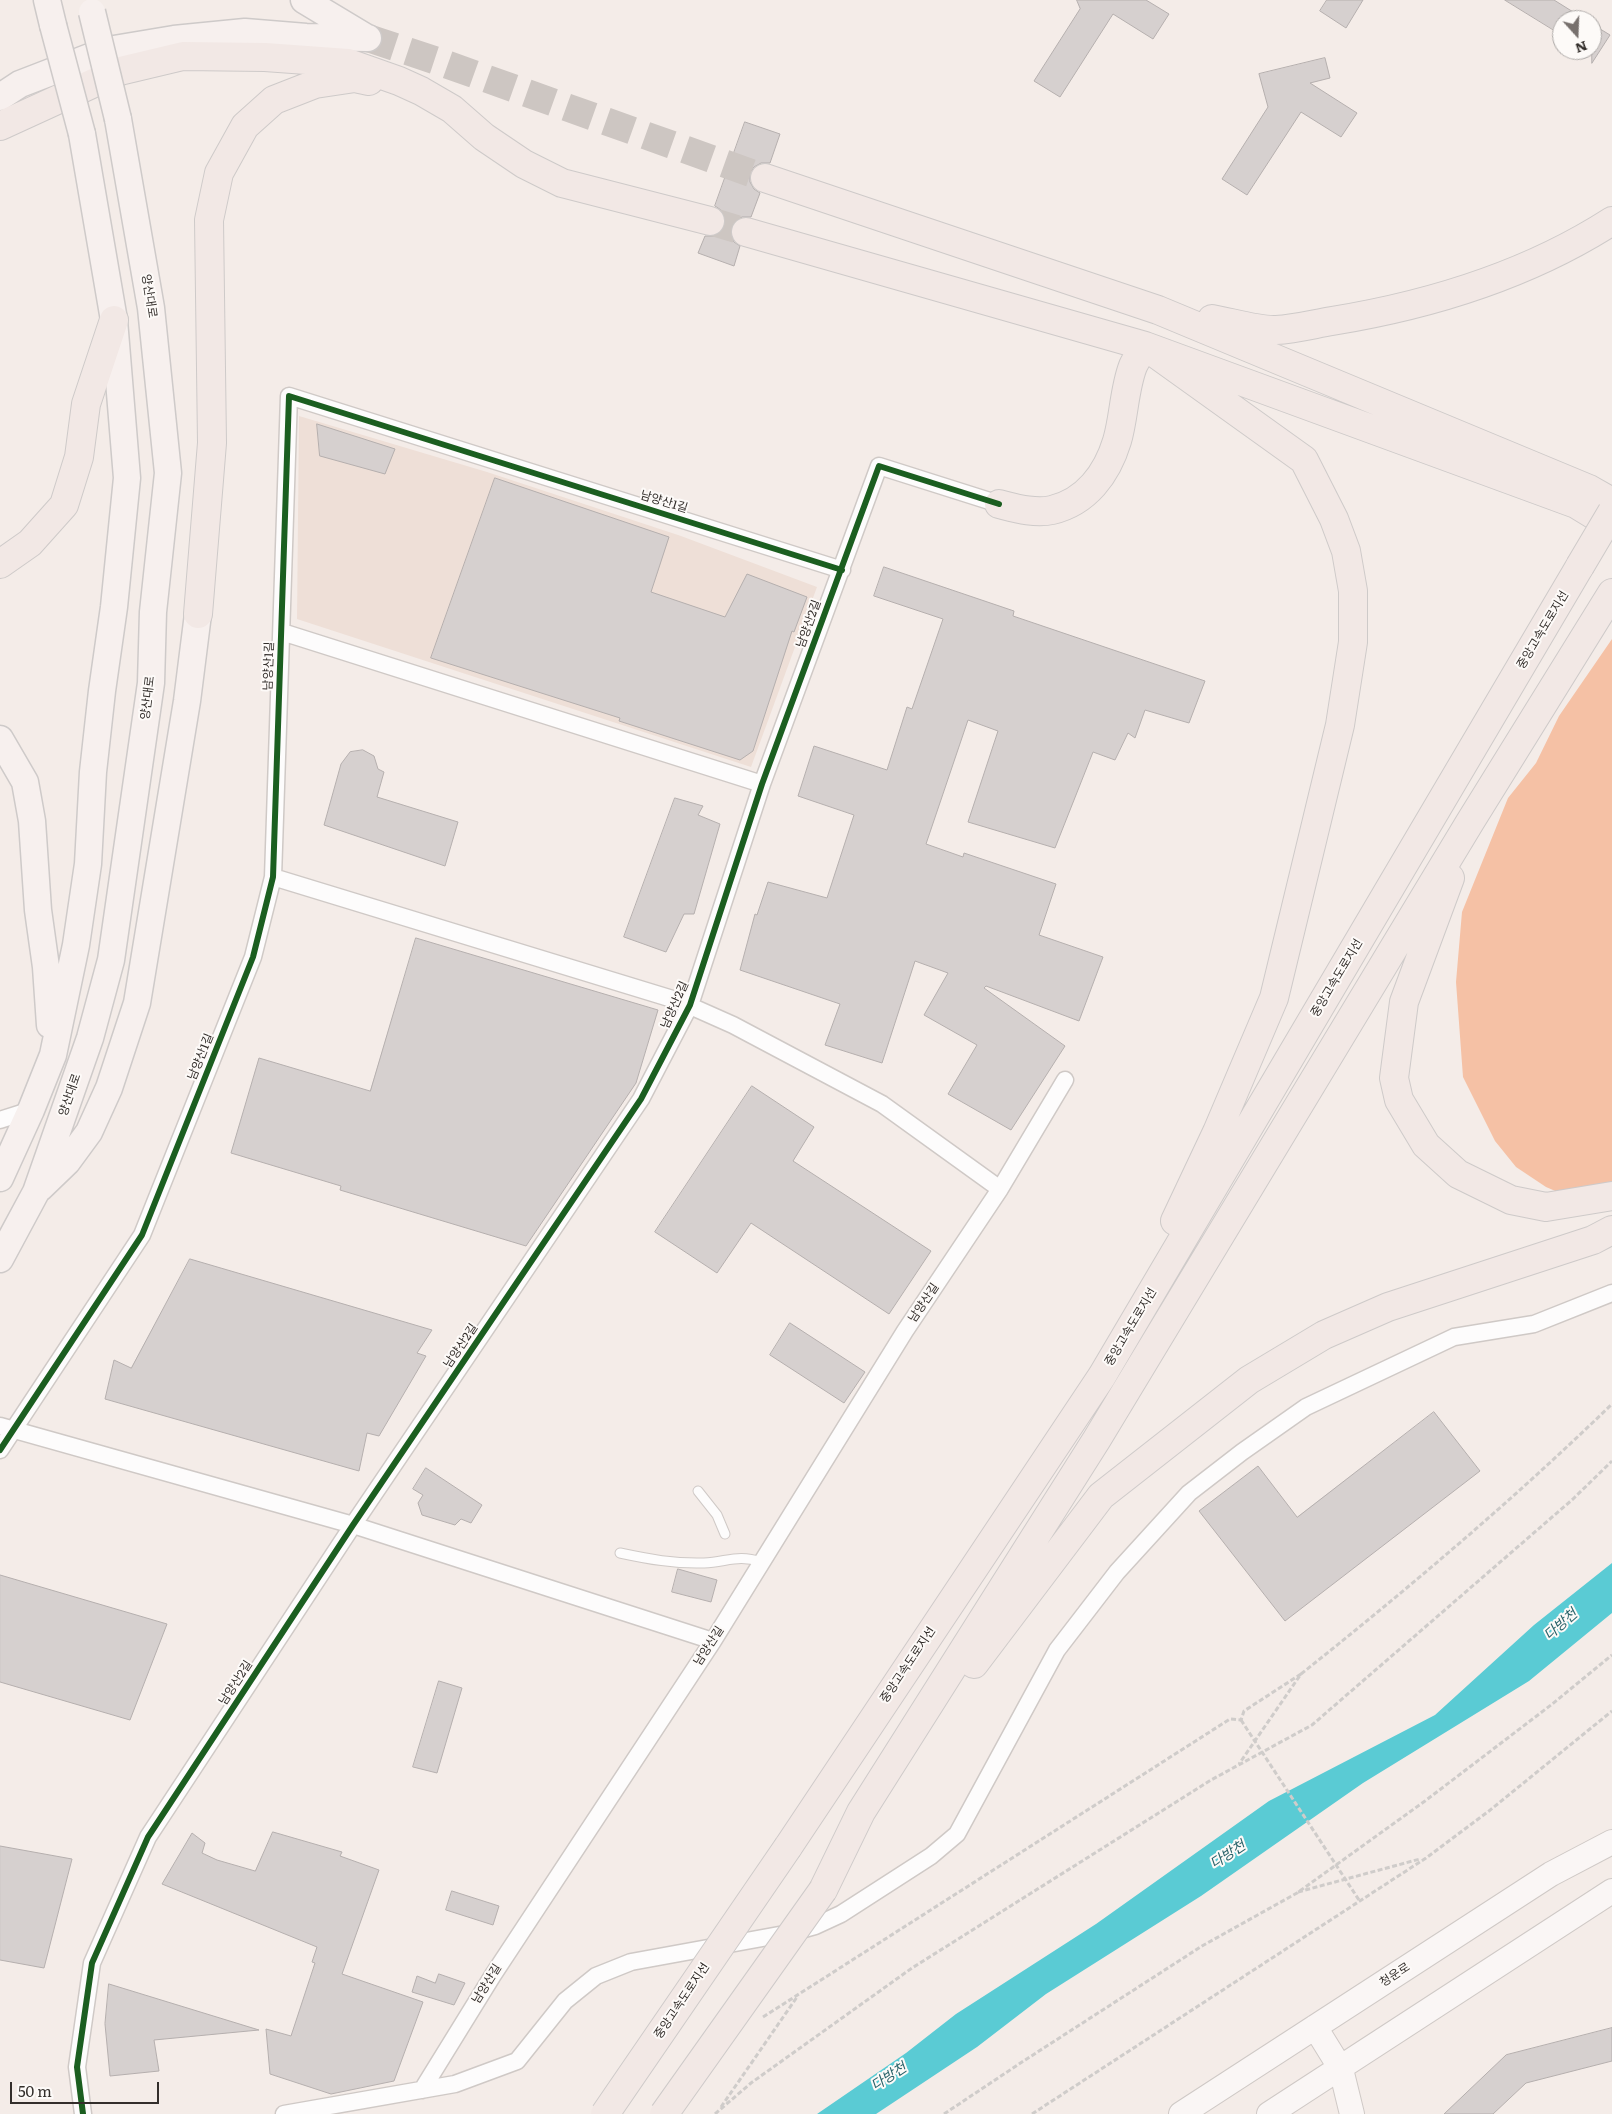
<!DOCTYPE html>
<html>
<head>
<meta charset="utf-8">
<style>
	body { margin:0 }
	#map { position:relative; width:1612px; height:2114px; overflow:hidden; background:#f4ece8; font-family:Literata,serif }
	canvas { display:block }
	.north { position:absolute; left:1552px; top:10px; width:50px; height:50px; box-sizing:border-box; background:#fdfaf8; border:1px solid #aca8a6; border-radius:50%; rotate:160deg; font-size:14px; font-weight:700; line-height:20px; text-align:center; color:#332e2b }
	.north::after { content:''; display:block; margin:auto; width:18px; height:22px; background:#77706d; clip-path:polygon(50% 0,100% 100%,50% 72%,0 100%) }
	.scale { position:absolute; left:10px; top:2082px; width:149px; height:22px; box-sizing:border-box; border:2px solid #332e2b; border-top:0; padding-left:6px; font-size:15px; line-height:18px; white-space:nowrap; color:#332e2b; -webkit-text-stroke:4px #fdfaf8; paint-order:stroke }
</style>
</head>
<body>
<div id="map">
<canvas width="1612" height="2114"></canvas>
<div class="north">N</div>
<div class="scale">50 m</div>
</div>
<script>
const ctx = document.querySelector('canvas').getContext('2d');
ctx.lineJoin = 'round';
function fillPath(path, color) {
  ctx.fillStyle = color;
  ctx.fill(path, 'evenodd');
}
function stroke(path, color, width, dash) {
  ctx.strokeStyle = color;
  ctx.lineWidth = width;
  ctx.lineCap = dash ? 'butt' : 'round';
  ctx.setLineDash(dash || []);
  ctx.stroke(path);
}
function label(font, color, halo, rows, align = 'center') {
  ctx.font = font + ' Literata,"Noto Sans KR",serif';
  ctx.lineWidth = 4;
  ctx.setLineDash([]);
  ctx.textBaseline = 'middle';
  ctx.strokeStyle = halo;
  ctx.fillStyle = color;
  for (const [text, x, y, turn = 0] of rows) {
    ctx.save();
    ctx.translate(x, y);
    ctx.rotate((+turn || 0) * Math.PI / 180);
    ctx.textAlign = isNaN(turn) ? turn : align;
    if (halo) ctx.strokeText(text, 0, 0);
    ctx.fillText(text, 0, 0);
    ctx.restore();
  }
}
const built = new Path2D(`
	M299 416 487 472 681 536 817 587 751 767 297 619Z`);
const forest = new Path2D(`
	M1612 639V1194L1567 1196 1546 1187 1516 1167 1495 1141 1463 1077 1456 982 1462 912 1508 798 1536 763 1559 716Z`);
const water = new Path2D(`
	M1612 1563V1613L1529 1681 1363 1783 1201 1896 1046 1994 977 2047 876 2114H817L906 2053 956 2014 1096 1924 1269 1801 1435 1715 1534 1625Z`);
const building = new Path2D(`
	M1077 0H1146L1169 14 1153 39 1113 14 1060 97 1034 81 1080 9Z
	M1327 0H1363L1346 28 1320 11Z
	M1505 0H1554L1586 20H1562V35Z
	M1592 24 1610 35 1592 63Z
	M1325 58 1330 78 1310 83 1357 113 1341 137 1301 112 1247 195 1222 179 1268 107 1259 74Z
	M745 122 780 134 770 163H761L754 167 750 173V182L754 189 760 193 751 217H742L735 221 731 227V236L734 242 740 246 734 266 698 253 705 236H715L721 232 725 225V216L721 210 715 206Z
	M317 424 395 449 385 474 320 456Z
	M495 478 669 537 651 592 725 617 747 574 807 597 794 632 792 631 753 751 740 760 619 721 620 718 431 658Z
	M884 567 1014 611 1013 616 1205 681 1189 723 1145 710 1135 738 1128 733 1115 760 1093 752 1055 848 968 822 998 731 968 720 926 844 963 857 964 853 1056 884 1039 935 1103 957 1079 1021 986 986 984 988 1065 1046 1011 1130 948 1094 977 1045 924 1015 948 973 915 961 882 1063 825 1045 840 1004 740 970 755 914 757 915 768 882 827 898 854 815 798 796 814 746 887 770 907 707 912 709 943 619 874 596Z
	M363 750 374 756 378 769 384 772 377 797 458 822 445 866 324 825 341 764 350 752Z
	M675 798 703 806 698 815 720 824 694 914H684L666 952 624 937Z
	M416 938 658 1010 636 1083 526 1246 340 1190 341 1186 231 1153 259 1058 370 1091Z
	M752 1086 814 1127 793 1161 931 1251 889 1314 751 1223 717 1273 655 1232Z
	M190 1259 432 1330 417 1353 426 1356 379 1436 367 1433 359 1471 105 1399 114 1360 131 1368Z
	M790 1323 865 1372 844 1403 770 1355Z
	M1434 1412 1480 1471 1285 1621 1199 1511 1258 1466 1297 1517Z
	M426 1468 482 1505 471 1523 461 1519 455 1525 422 1515 418 1503 423 1495 413 1489Z
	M678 1569 717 1580 711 1602 672 1592Z
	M0 1575 167 1624 130 1720 0 1682Z
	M439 1681 462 1688 437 1773 413 1767Z
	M273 1832 342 1852 340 1856 379 1870 342 1974 423 2002 394 2081 331 2094 270 2074 266 2029 291 2036 315 1963 312 1962 317 1947 162 1884 192 1833 205 1843 202 1853 217 1860 255 1871Z
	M0 1846 72 1859 44 1968 0 1960Z
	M452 1891 499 1906 493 1925 446 1910Z
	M439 1974 465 1983 454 2005 412 1992 417 1976 435 1983Z
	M109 1984 259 2030 154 2040 159 2071 110 2076 105 2024Z
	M1612 2028V2061L1526 2083 1493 2114H1444L1506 2055Z`);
const highwayTunnel = new Path2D(`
	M368 38 440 62 765 178
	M710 221 746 232`);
const path = new Path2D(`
	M1301 1674C1409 1588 1513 1500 1612 1404
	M1298 1892 1420 1859
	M763 2017 1230 1719 1241 1720 1244 1711 1301 1674 1239 1764
	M721 2107 797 1997
	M715 2114 751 2083 912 1968 1211 1780 1312 1725 1573 1499 1612 1461
	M944 2114 1022 2062 1202 1946 1297 1893 1425 1801 1551 1705 1612 1655
	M1032 2114 1426 1858 1489 1811 1612 1711`);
const lane = new Path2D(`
	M698 1491 717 1515 725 1534
	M620 1553C648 1559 675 1564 704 1563 727 1562 738 1554 761 1562`);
const street = new Path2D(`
	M282 632 762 784
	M273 877 679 1001 733 1025 882 1104 1000 1189
	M0 1120 31 1110
	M0 1426 353 1525 713 1641
	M0 1450 142 1235 253 957 273 877 289 396 842 570
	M422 2090 493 1975 713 1641 905 1331 1000 1189 1065 1080
	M83 2114 77 2067 92 1963 148 1837 353 1525 641 1099 690 1005 762 784 879 466 999 504
	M284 2114 455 2084 517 2061 565 2001 596 1976 631 1962 790 1933 815 1926 841 1914 931 1856 957 1834 1057 1650 1117 1572 1189 1493 1242 1452 1306 1407 1454 1337 1534 1324 1612 1293`);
const secondary = new Path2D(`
	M1315 2027 1341 2069 1352 2114
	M1181 2114 1551 1874 1612 1842
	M1269 2114 1612 1891`);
const primary = new Path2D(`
	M47 0 53 25
	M304 0 367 38
	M0 97 20 84 108 50 174 39 245 32 306 37 368 38
	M0 739 25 782 32 821 38 910 46 967 50 1025
	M0 1178 31 1110 53 1055 76 945 88 864 93 772 102 691 114 607 127 478 114 320 82 134
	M40 1188 67 1162 89 1132 109 1088 137 1003 187 701 198 614
	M0 1259 36 1192 90 1038 111 960 151 683 153 612 168 473 151 308 118 119`);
const highway = new Path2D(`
	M0 126 120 71 183 56 265 57 348 63 399 81 421 91 452 109 484 137 524 164 562 183 710 221
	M765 178 1158 310 1589 489 1612 502
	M746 232 1145 346 1576 504 1612 526
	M1212 319C1230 322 1259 331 1276 330 1295 329 1314 324 1332 321 1430 305 1528 275 1612 221
	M999 504C1015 508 1035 514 1052 510 1086 502 1107 474 1117 441 1124 418 1124 389 1133 366 1136 359 1141 353 1145 346L1304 460 1334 519 1346 551 1353 591V642L1340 725 1274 998 1217 1132 1175 1221
	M0 564 30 543 64 505 79 457 86 404 114 320
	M198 614 212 443 209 220 219 173 245 126 274 100 315 84 355 78 369 81
	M1450 878 1404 1002 1394 1078 1399 1100 1426 1145 1458 1174 1511 1200 1546 1207 1612 1196
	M974 1664 1101 1496 1249 1380 1324 1335 1388 1307 1593 1240 1612 1230
	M788 1847 1102 1376 1580 566
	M823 1890 861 1812 1097 1439 1470 822 1612 593`);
const pathBridge = new Path2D(`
	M1241 1720 1359 1900`);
const primaryBridge = new Path2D(`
	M92 12 118 119
	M53 25 82 134`);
const highwayBridge = new Path2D(`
	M1580 566 1612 512
	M605 2114 788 1847
	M664 2114 823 1890`);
const cycleway = new Path2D(`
	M0 1450 142 1235 253 957 273 877 289 396 842 570
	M83 2114 77 2067 92 1963 148 1837 353 1525 641 1099 690 1005 762 784 879 466 999 504`);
const streetNames = [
	["양산대로",149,296,81],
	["남양산1길",664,502,17],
	["남양산2길",809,624,-70],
	["중앙고속도로지선",1543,630,-59],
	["남양산1길",269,666,-88],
	["양산대로",148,698,-83],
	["중앙고속도로지선",1337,978,-59],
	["남양산2길",675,1005,-66],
	["남양산1길",201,1057,-68],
	["양산대로",70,1095,-71],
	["남양산길",924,1303,-56],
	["중앙고속도로지선",1131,1327,-59],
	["남양산2길",461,1346,-56],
	["남양산길",709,1646,-57],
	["중앙고속도로지선",908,1665,-56],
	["남양산2길",236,1683,-57],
	["청운로",1395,1975,-33],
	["남양산길",487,1984,-58],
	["중앙고속도로지선",682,2001,-56]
];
const waterNames = [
	["다방천",1561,1625,-41],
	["다방천",1228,1855,-33],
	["다방천",889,2077,-33]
];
fillPath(built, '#eedfd7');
fillPath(forest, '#f5c1a5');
fillPath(water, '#5acbd4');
fillPath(building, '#d6d0cf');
stroke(building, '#b5afae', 1);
stroke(highwayTunnel, '#cdc6c2', 28, [28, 14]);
stroke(lane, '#cfc9c6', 11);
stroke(street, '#cfc9c6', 19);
stroke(secondary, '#cfc9c6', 26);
stroke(primary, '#cecac9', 29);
stroke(highway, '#cecac9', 30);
stroke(path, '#cfccca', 3, [5, 2.5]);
stroke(lane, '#fdfcfc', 9);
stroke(street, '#fdfcfc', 16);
stroke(secondary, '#faf6f5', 24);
stroke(primary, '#f7f0ee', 26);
stroke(highway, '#f2e8e5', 28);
stroke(primaryBridge, '#cecac9', 29, []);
stroke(highwayBridge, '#cecac9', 30, []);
stroke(pathBridge, '#cfccca', 3, [5, 2.5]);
stroke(primaryBridge, '#f7f0ee', 26);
stroke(highwayBridge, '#f2e8e5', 28);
stroke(cycleway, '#1b5e20', 6);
label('12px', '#332e2b', '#fdfaf8', streetNames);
label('italic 14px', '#276168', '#fdfaf8', waterNames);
</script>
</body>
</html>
